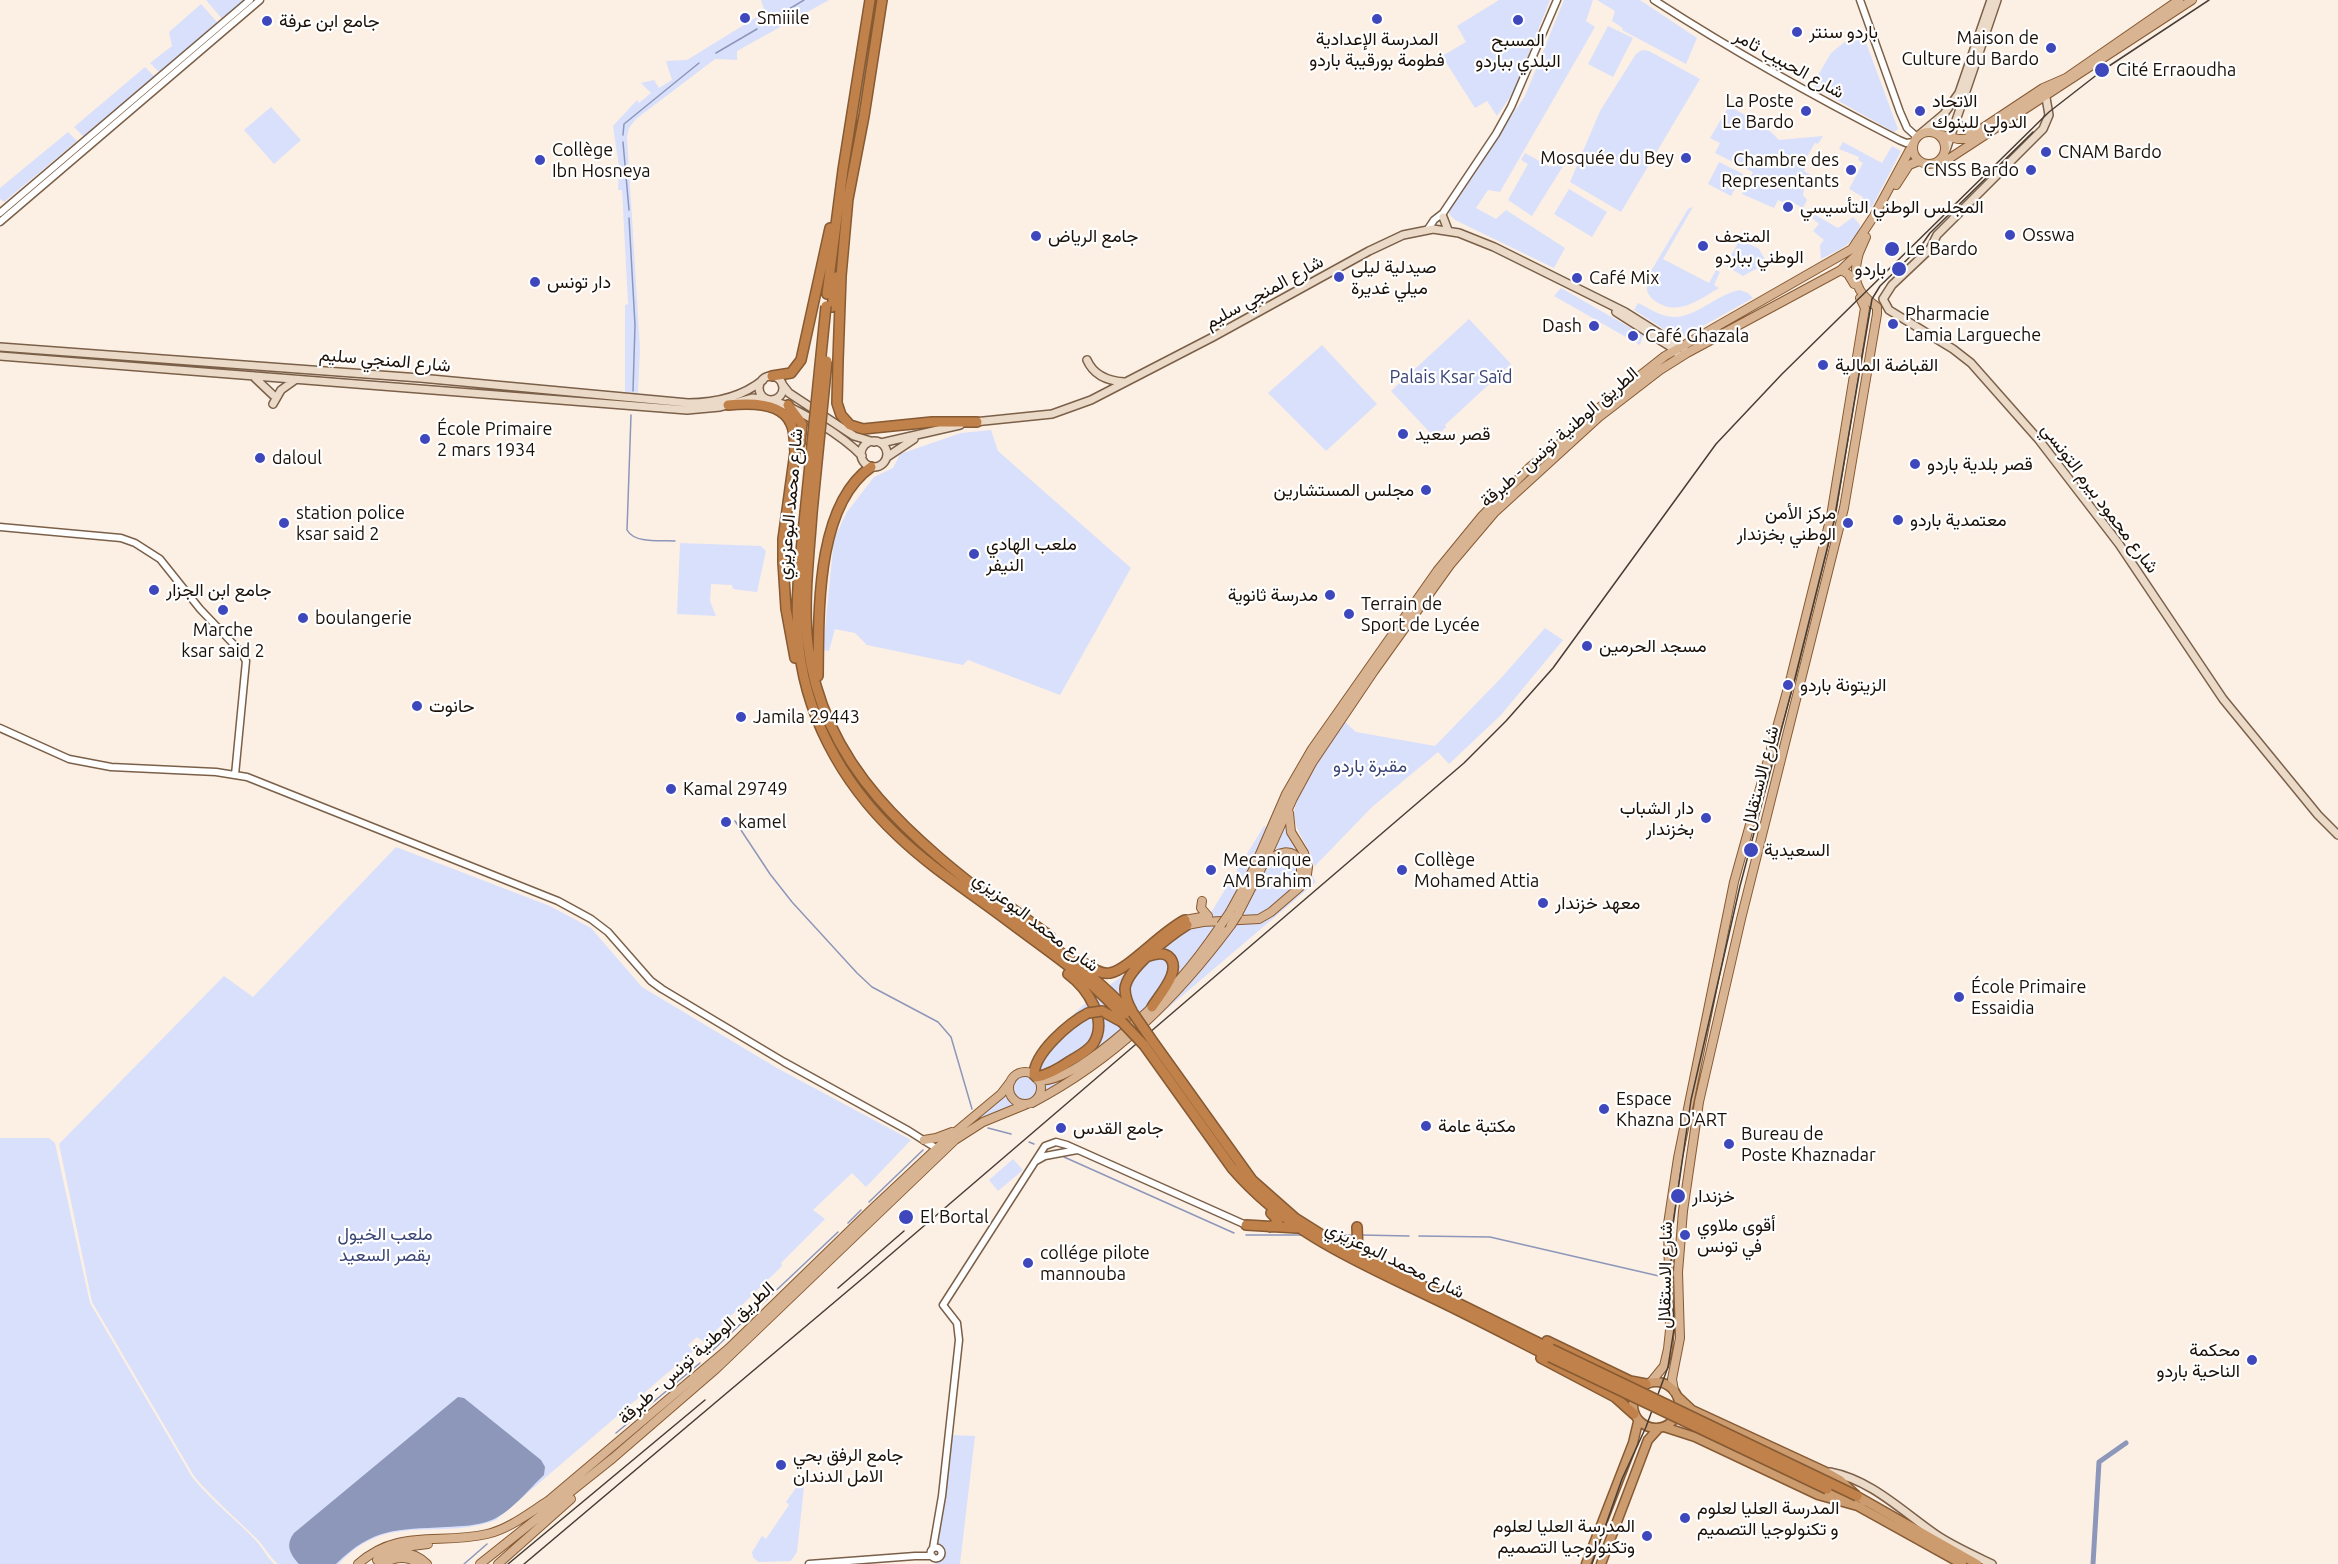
<!DOCTYPE html>
<html>
<head>
<meta charset="utf-8">
<style>
	body { margin:0 }
	canvas { display:block; background:#fcefe4 }
</style>
</head>
<body>
<canvas width="2338" height="1564"></canvas>
<script>
const ctx = document.querySelector('canvas').getContext('2d');
ctx.lineJoin = 'round';
function fillPath(path, color) {
  ctx.fillStyle = color;
  ctx.fill(path, 'evenodd');
}
function stroke(path, color, width, dash) {
  ctx.strokeStyle = color;
  ctx.lineWidth = width;
  ctx.lineCap = dash ? 'butt' : 'round';
  ctx.setLineDash(dash || []);
  ctx.stroke(path);
}
function label(font, color, halo, rows, align = 'center') {
  ctx.font = font + ' Ubuntu,Vazirmatn,sans-serif';
  ctx.lineWidth = 4.5;
  ctx.setLineDash([]);
  ctx.textBaseline = 'middle';
  ctx.strokeStyle = halo;
  ctx.fillStyle = color;
  for (const [text, x, y, turn = 0] of rows) {
    ctx.save();
    ctx.translate(x, y);
    ctx.rotate((+turn || 0) * Math.PI / 180);
    ctx.textAlign = isNaN(turn) ? turn : align;
    if (halo) ctx.strokeText(text, 0, 0);
    ctx.fillText(text, 0, 0);
    ctx.restore();
  }
}
const green = new Path2D(`
	M206 0H245L222 19Z
	M761 0H829L737 51V60L715 59 636 119 629 128 627 137 640 348 638 393 625 392V305L628 304 622 190H618L619 166 613 126 637 100 639 103 651 93 641 83 654 80 659 88 672 80 666 61 687 60 765 12Z
	M1499 0H1550L1514 91 1497 116 1487 101 1475 108 1442 56 1466 42 1457 26Z
	M1564 0H1593L1586 21 1595 27 1500 192 1488 190 1476 208 1496 219 1506 210 1565 248 1554 268 1455 220 1449 214 1451 206 1525 96Z
	M1597 0H1640L1697 38 1686 64 1622 30 1623 28 1612 21 1615 11Z
	M201 4 218 23 160 73 150 63 172 46 169 32Z
	M1608 26 1633 38 1613 77 1588 64Z
	M1861 29 1898 129 1894 132 1817 89 1813 84 1831 53Z
	M1642 50 1649 51 1700 79 1621 212 1570 182 1600 111 1636 54Z
	M145 67 154 76 84 137 74 127Z
	M1729 106 1766 127 1779 140 1823 136 1818 144 1815 143 1804 162 1807 164 1804 171 1818 179 1815 186 1809 185 1804 189 1803 195 1807 200 1803 208 1788 200 1786 204 1778 200 1774 208 1742 194 1753 172 1715 153 1720 143 1710 138Z
	M271 107 301 140 274 164 244 130Z
	M68 132 77 141 4 202 0 199V188Z
	M1843 142 1882 163 1892 146 1901 151 1872 207 1857 209 1863 197 1849 189 1863 163 1858 160 1859 157 1839 149Z
	M1525 153 1550 167 1555 158 1565 163 1532 216 1508 200 1528 164 1521 160Z
	M1719 162 1743 174 1731 196 1708 184Z
	M1569 189 1607 212 1592 237 1554 214Z
	M1693 207 1663 259 1709 283 1716 270 1720 272 1714 285 1719 288C1698 300 1678 317 1655 301 1645 294 1646 286 1648 276L1688 209Z
	M1810 212 1838 228 1853 217 1860 225C1858 243 1836 251 1821 259L1820 245 1824 240 1813 231 1819 224 1809 215Z
	M1740 239 1759 249 1767 263 1743 276 1726 266Z
	M1561 288 1643 335 1640 345 1554 296Z
	M1740 290 1748 293 1753 298 1685 336H1676L1670 333 1634 310 1638 303C1649 308 1661 317 1674 317 1697 317 1717 294 1740 290Z
	M1469 319 1511 364 1445 425 1446 427 1435 438 1391 391Z
	M1322 345 1377 404 1326 451 1268 393Z
	M991 430 998 451 1131 568 1060 695 968 660 963 665 867 645 855 633 835 629 829 651 823 650 834 539 847 512 874 477 893 468 900 454 961 433Z
	M680 543 761 546 766 551 757 592 733 589 732 585 711 584 710 601 716 616 677 614Z
	M1545 628 1563 640 1501 715 1449 764 1438 752 1372 807 1314 867C1312 849 1298 837 1295 820 1289 793 1329 743 1344 721L1356 732 1435 746 1502 677Z
	M1295 800C1288 830 1298 830 1309 855 1314 867 1308 870 1316 882L1129 1041 1101 1056 1046 1092 983 1117 981 1114 1015 1080 1033 1066 1049 1046 1060 1028 1082 1006 1123 975 1134 972 1165 944 1190 927 1204 924 1264 826 1279 833Z
	M396 847 550 906 591 928 642 987 777 1068 911 1140 866 1187 852 1173 813 1210 825 1219 781 1263 782 1266 704 1342 697 1337 688 1345 693 1351 496 1520C438 1542 388 1510 339 1564H278C268 1555 265 1547 257 1539 236 1518 213 1499 194 1476L92 1302 59 1144 224 976 253 997Z
	M0 1138H49L55 1143 90 1303 192 1477C211 1501 236 1519 257 1542 264 1550 266 1556 274 1564H0Z
	M1013 1159 1023 1170 998 1191 989 1180Z
	M951 1435 975 1436 960 1564H935Z
	M798 1485 804 1487 797 1552 791 1561 758 1562 753 1557 752 1552 762 1536 766 1539 789 1505 786 1502Z`);
const water = new Path2D(`
	M458 1397 464 1398 541 1460 545 1467 544 1475C529 1489 512 1511 492 1520 477 1526 462 1526 446 1527 396 1530 374 1527 336 1564H299C290 1554 285 1545 294 1533Z`);
const stream = new Path2D(`
	M779 15 804 0
	M716 53 757 29
	M623 135 624 124 699 63
	M623 142 629 210
	M629 218 635 325 633 391
	M631 415 627 530C635 544 661 540 675 541
	M735 821 770 874 792 902 857 973 872 987 938 1022 951 1037 972 1109
	M988 1128 1011 1134
	M1029 1142 1034 1144
	M1064 1157 1234 1233
	M869 1202 923 1150
	M848 1223 861 1210
	M1246 1235H1302
	M1361 1235 1409 1236
	M1336 1236 1351 1235
	M1419 1236 1490 1237 1659 1276
	M713 1350 838 1232
	M616 1433 700 1363
	M464 1564 487 1544`);
const canal = new Path2D(`
	M2093 1564 2099 1462 2126 1443`);
const tertiary = new Path2D(`
	M1654 0C1733 51 1815 97 1899 140L1906 143 1914 142
	M1860 0 1900 112 1907 128 1917 137
	M0 213 250 0
	M0 222 260 0
	M1428 229 1434 220 1443 213 1496 134 1511 107 1557 0
	M0 527 121 538 135 543 160 559 200 609 241 652 246 661 235 775
	M0 728 69 759 111 767 216 772 247 777 558 901 591 919 608 932 651 981 662 989 784 1062 909 1131 939 1150
	M1036 1161 1045 1156 1077 1150
	M930.5 1553a5.5 5.5 0 1 1 11 0a5.5 5.5 0 1 1-11 0Z
	M933 1548 942 1496 959 1340 957 1323 943 1305 1045 1146 1056 1142 1067 1145 1246 1225
	M809 1564 915 1556H932`);
const secondary = new Path2D(`
	M2045 92 2049 115 2043 129 1937 235 1930 249 1892 285 1883 299 1889 310 1953 349 1971 363 2039 440 2119 544 2223 699 2318 815 2338 835
	M1919 135 1944 114 1959 93 1991 0
	M1946 150 1997 0
	M1443 217 1448 230
	M1616 312 1674 349 1680 357
	M0 347 420 378 688 403C715 403 742 397 763 380
	M0 356 687 410 720 407 752 398 766 399
	M1087 360C1094 376 1108 381 1124 382
	M253 376 273 395
	M759 388a12 12 0 1 1 24 0a12 12 0 1 1-24 0Z
	M782 384 789 393 854 436 874 442
	M771 400C798 408 843 436 862 456
	M273 404 281 390 295 380
	M974 422 1052 414 1091 400 1211 338 1369 251 1403 235 1433 229 1459 233 1494 247 1625 312 1684 349
	M861 454a13 13 0 1 1 26 0a13 13 0 1 1-26 0Z
	M881 443 960 425
	M887 457 914 439
	M1830 1472C1872 1480 1904 1513 1938 1536 1955 1547 1973 1555 1992 1564`);
const primary = new Path2D(`
	M1964 126 1968 131 1975 133
	M1913 148a16 16 0 1 1 32 0a16 16 0 1 1-32 0Z
	M1937 134 1958 139H1966L2043 88 2066 78 2179 0
	M1939 161 1950 158 2192 0
	M1896 185 1909 165 1919 161
	M1841 270 1848 274 1854 284
	M1267 863C1277 851 1292 847 1301 862V876
	M1202 901 1201 908 1208 916
	M1230 912 1253 870 1286 794 1312 749 1437 571 1482 516 1530 467 1577 430 1594 412 1665 356 1852 249 1874 216 1914 142
	M1238 914 1260 871 1293 798 1312 763 1374 671 1450 565 1495 512 1599 417 1660 370 1687 353 1841 270 1859 253 1866 237
	M1185 920 1207 916
	M1187 925 1203 922 1259 919 1271 912 1300 887 1307 874 1308 867 1304 853 1291 832 1289 813
	M1009 1088a16 16 0 1 1 32 0a16 16 0 1 1-32 0Z
	M1038 1080C1071 1087 1156 1005 1179 980 1194 963 1208 944 1221 925
	M1032 1103C1114 1060 1176 999 1231 925
	M924 1140 936 1138 952 1132
	M1651 1382 1664 1366 1668 1349 1670 1330 1668 1224 1678 1158 1734 882 1791 677 1831 516 1865 308 1860 298
	M1674 1391 1672 1379 1680 1338 1678 1272 1683 1211 1699 1102 1741 919 1844 508 1877 314V307C1855 292 1852 278 1859 253
	M393 1554C406 1551 417 1554 427 1564
	M377 1560 396 1548 428 1544
	M358 1564C398 1528 439 1545 487 1534 509 1529 529 1513 548 1501L729 1348 872 1209 947 1139 1001 1094 1011 1081
	M382 1564C395 1557 407 1555 419 1564
	M480 1564 613 1458 716 1369 955 1140 983 1122 1027 1104
	M498 1564 571 1499`);
const trunk = new Path2D(`
	M1633 1405a23 23 0 1 1 46 0a23 23 0 1 1-46 0Z
	M1677 1396 1692 1410 1826 1472 1840 1480 1857 1496 1977 1564
	M1664 1427 1695 1437 1818 1495 1861 1507
	M1827 1489 1962 1564
	M1586 1564 1633 1443 1638 1422
	M1601 1564 1648 1440 1658 1429`);
const motorway = new Path2D(`
	M848 198 841 276 838 360 837 403 841 415 850 425 863 429 932 422H977
	M847 204 864 116 882 0
	M827 294 843 170 870 0
	M832 307 836 277
	M772 376 791 373 801 360 830 228
	M728 405C747 403 782 401 791 424 795 432 794 442 795 452
	M788 405 802 424 800 443 795 452 783 539V562L786 609 795 658
	M805 513C801 553 795 595 798 636 803 712 841 782 897 835 930 867 971 893 1008 921 1049 952 1093 980 1126 1020
	M812 513C809 557 803 602 808 645 823 775 925 848 1020 922 1059 952 1099 978 1131 1015
	M818 676C819 614 815 506 871 467
	M1010 907 1050 936
	M1149 956C1156 954 1162 952 1168 956 1184 969 1159 995 1152 1007
	M1084 963C1092 968 1101 975 1110 973 1128 970 1162 931 1185 920
	M1102 1011 1122 1022
	M1132 1011C1128 1004 1125 997 1125 989 1126 969 1171 935 1187 925
	M1151 1039 1252 1180 1295 1218 1333 1242 1551 1349
	M1144 1045 1232 1168C1288 1233 1356 1261 1431 1297 1471 1316 1511 1337 1550 1357
	M1034 1075C1034 1053 1069 1023 1088 1013
	M1036 1077C1049 1075 1060 1068 1070 1061 1078 1056 1087 1052 1093 1044 1109 1020 1087 988 1068 974
	M1246 1225 1297 1228
	M1270 1227 1278 1223 1277 1219 1271 1213
	M1357 1227 1358 1254
	M1547 1341 1630 1381 1646 1384
	M1541 1358 1615 1397 1634 1414`);
const tram = new Path2D(`
	M1592 1564 1622 1479 1646 1427 1668 1367 1674 1329 1671 1263 1673 1225 1691 1100 1740 886 1795 678 1834 521 1872 299 1880 286 1921 246 1930 233 2033 132`);
const rail = new Path2D(`
	M838 1288 904 1231
	M508 1564 705 1400
	M524 1564 869 1273 1464 763 1506 721 1553 668 1716 444 1782 374 2049 112 2103 70 2209 0`);
const primaryBridge = new Path2D(`
	M1221 925 1230 912
	M1231 925 1238 914`);
const motorwayBridge = new Path2D(`
	M805 513 826 306
	M812 513 827 361
	M1088 1013 1102 1011
	M1133 1013 1151 1039
	M1122 1022 1144 1045
	M1551 1349 1857 1496
	M1550 1357 1827 1489`);
const markers = [
	[745,18,6,"#3e48bc"],
	[1377,19,6,"#3e48bc"],
	[1518,20,6,"#3e48bc"],
	[267,21,6,"#3e48bc"],
	[1797,32,6,"#3e48bc"],
	[2051,48,6,"#3e48bc"],
	[2102,70,8,"#3e48bc"],
	[1806,111,6,"#3e48bc"],
	[1920,111,6,"#3e48bc"],
	[2046,152,6,"#3e48bc"],
	[1686,158,6,"#3e48bc"],
	[540,160,6,"#3e48bc"],
	[1851,170,6,"#3e48bc"],
	[2031,170,6,"#3e48bc"],
	[1788,207,6,"#3e48bc"],
	[2010,235,6,"#3e48bc"],
	[1036,236,6,"#3e48bc"],
	[1703,246,6,"#3e48bc"],
	[1892,249,8,"#3e48bc"],
	[1899,269,8,"#3e48bc"],
	[1339,277,6,"#3e48bc"],
	[1577,278,6,"#3e48bc"],
	[535,282,6,"#3e48bc"],
	[1893,324,6,"#3e48bc"],
	[1594,326,6,"#3e48bc"],
	[1633,336,6,"#3e48bc"],
	[1823,365,6,"#3e48bc"],
	[1403,434,6,"#3e48bc"],
	[425,439,6,"#3e48bc"],
	[260,458,6,"#3e48bc"],
	[1915,464,6,"#3e48bc"],
	[1426,490,6,"#3e48bc"],
	[1898,520,6,"#3e48bc"],
	[284,523,6,"#3e48bc"],
	[1848,523,6,"#3e48bc"],
	[974,554,6,"#3e48bc"],
	[154,590,6,"#3e48bc"],
	[1330,595,6,"#3e48bc"],
	[223,610,6,"#3e48bc"],
	[1349,614,6,"#3e48bc"],
	[303,618,6,"#3e48bc"],
	[1587,646,6,"#3e48bc"],
	[1788,685,6,"#3e48bc"],
	[417,706,6,"#3e48bc"],
	[741,717,6,"#3e48bc"],
	[671,789,6,"#3e48bc"],
	[1706,818,6,"#3e48bc"],
	[726,822,6,"#3e48bc"],
	[1751,850,8,"#3e48bc"],
	[1211,870,6,"#3e48bc"],
	[1402,870,6,"#3e48bc"],
	[1543,903,6,"#3e48bc"],
	[1959,997,6,"#3e48bc"],
	[1604,1109,6,"#3e48bc"],
	[1426,1126,6,"#3e48bc"],
	[1061,1128,6,"#3e48bc"],
	[1729,1144,6,"#3e48bc"],
	[1678,1196,8,"#3e48bc"],
	[906,1217,8,"#3e48bc"],
	[1685,1235,6,"#3e48bc"],
	[1028,1263,6,"#3e48bc"],
	[2252,1360,6,"#3e48bc"],
	[781,1465,6,"#3e48bc"],
	[1685,1518,6,"#3e48bc"],
	[1647,1536,6,"#3e48bc"]
];
const poiNames = [
	["Smiiile",757,18],
	["جامع ابن عرفة",279,21],
	["باردو سنتر",1809,32],
	["Maison de",2039,38,"right"],
	["Culture du Bardo",2039,59,"right"],
	["المدرسة الإعدادية",1377,39,"center"],
	["فطومة بورقيبة باردو",1377,60,"center"],
	["المسبح",1518,40,"center"],
	["البلدي بباردو",1518,61,"center"],
	["Cité Erraoudha",2116,70],
	["La Poste",1794,101,"right"],
	["Le Bardo",1794,122,"right"],
	["الاتحاد",1932,101],
	["الدولي للبنوك",1932,122],
	["Collège",552,150],
	["Ibn Hosneya",552,171],
	["CNAM Bardo",2058,152],
	["Mosquée du Bey",1674,158,"right"],
	["Chambre des",1839,160,"right"],
	["Representants",1839,181,"right"],
	["CNSS Bardo",2019,170,"right"],
	["المجلس الوطني التأسيسي",1800,207],
	["Osswa",2022,235],
	["جامع الرياض",1048,236],
	["المتحف",1715,236],
	["الوطني بباردو",1715,257],
	["Le Bardo",1906,249],
	["صيدلية ليلى",1351,267],
	["ميلي غديرة",1351,288],
	["باردو",1886,269,"right"],
	["Café Mix",1589,278],
	["دار تونس",547,282],
	["Pharmacie",1905,314],
	["Lamia Largueche",1905,335],
	["Dash",1582,326,"right"],
	["Café Ghazala",1645,336],
	["القباضة المالية",1835,365],
	["École Primaire",437,429],
	["2 mars 1934",437,450],
	["قصر سعيد",1415,434],
	["daloul",272,458],
	["قصر بلدية باردو",1927,464],
	["مجلس المستشارين",1414,490,"right"],
	["station police",296,513],
	["ksar said 2",296,534],
	["مركز الأمن",1836,513,"right"],
	["الوطني بخزندار",1836,534,"right"],
	["معتمدية باردو",1910,520],
	["ملعب الهادي",986,544],
	["النيفر",986,565],
	["جامع ابن الجزار",166,590],
	["مدرسة ثانوية",1318,595,"right"],
	["Terrain de",1361,604],
	["Sport de Lycée",1361,625],
	["boulangerie",315,618],
	["Marche",223,630,"center"],
	["ksar said 2",223,651,"center"],
	["مسجد الحرمين",1599,646],
	["الزيتونة باردو",1800,685],
	["حانوت",429,706],
	["Jamila 29443",753,717],
	["Kamal 29749",683,789],
	["دار الشباب",1694,808,"right"],
	["بخزندار",1694,829,"right"],
	["kamel",738,822],
	["السعيدية",1764,850],
	["Mecanique",1223,860],
	["AM Brahim",1223,881],
	["Collège",1414,860],
	["Mohamed Attia",1414,881],
	["معهد خزندار",1555,903],
	["École Primaire",1971,987],
	["Essaidia",1971,1008],
	["Espace",1616,1099],
	["Khazna D'ART",1616,1120],
	["مكتبة عامة",1438,1126],
	["جامع القدس",1073,1128],
	["Bureau de",1741,1134],
	["Poste Khaznadar",1741,1155],
	["خزندار",1692,1196],
	["El Bortal",920,1217],
	["أقوى ملاوي",1697,1225],
	["في تونس",1697,1246],
	["collége pilote",1040,1253],
	["mannouba",1040,1274],
	["محكمة",2240,1350,"right"],
	["الناحية باردو",2240,1371,"right"],
	["جامع الرفق بحي",793,1455],
	["الامل الدندان",793,1476],
	["المدرسة العليا لعلوم",1697,1508],
	["و تكنولوجيا التصميم",1697,1529],
	["المدرسة العليا لعلوم",1635,1526,"right"],
	["وتكنولوجيا التصميم",1635,1547,"right"]
];
const streetNames = [
	["شارع الحبيب ثامر",1789,64,29],
	["شارع المنجي سليم",1264,292,-29],
	["شارع المنجي سليم",385,360,5],
	["الطريق الوطنية تونس - طبرقة",1559,437,-41],
	["شارع محمود بيرم التونسي",2100,498,53],
	["شارع محمد البوعزيزي",790,504,-85],
	["شارع الاستقلال",1760,778,-76],
	["شارع محمد البوعزيزي",1036,922,37],
	["شارع محمد البوعزيزي",1395,1260,26],
	["شارع الاستقلال",1665,1275,-89],
	["الطريق الوطنية تونس - طبرقة",696,1353,-42]
];
const parkNames = [
	["Palais Ksar Saïd",1451,377],
	["مقبرة باردو",1370,766],
	["ملعب الخيول",385,1234],
	["بقصر السعيد",385,1255]
];
fillPath(green, '#d9e0fc');
fillPath(water, '#8d97ba');
stroke(stream, '#8d97ba', 1.5);
stroke(canal, '#8d97ba', 5);
stroke(tertiary, '#7b6049', 9);
stroke(secondary, '#7b6049', 10);
stroke(primary, '#865a33', 10);
stroke(trunk, '#865a33', 11);
stroke(motorway, '#865a33', 12);
stroke(tertiary, '#fff', 6);
stroke(secondary, '#ecdac9', 7);
stroke(primary, '#d9b492', 8);
stroke(trunk, '#cc9b6e', 8);
stroke(motorway, '#c0824a', 9);
stroke(tram, '#483d34', 1.5);
stroke(rail, '#483d34', 1.5);
stroke(primaryBridge, '#865a33', 10, []);
stroke(motorwayBridge, '#865a33', 12, []);
stroke(primaryBridge, '#d9b492', 8);
stroke(motorwayBridge, '#c0824a', 9);
for (const [x, y, r, color] of markers) {
  const dot = new Path2D();
  dot.arc(x, y, r, 0, 2 * Math.PI);
  ctx.fillStyle = color;
  ctx.fill(dot);
  stroke(dot, '#fff', 2);
}
label('18px', '#1b1007', '#fff', poiNames, 'left');
label('18px', '#1b1007', '#fff', streetNames);
label('18px', '#3a4475', '#fff', parkNames);
</script>
</body>
</html>
